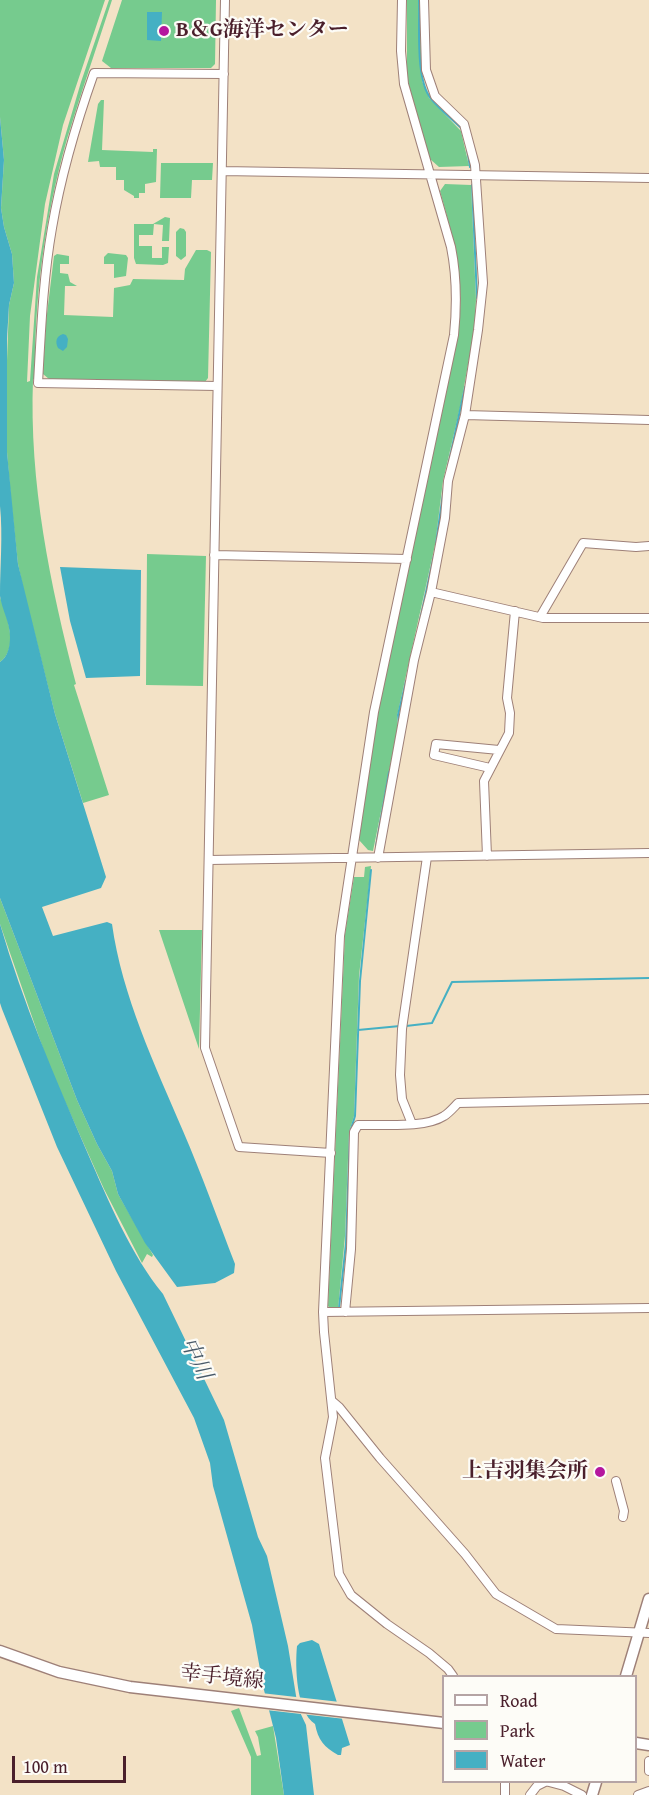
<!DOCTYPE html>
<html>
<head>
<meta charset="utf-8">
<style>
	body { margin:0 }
	#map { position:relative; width:649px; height:1795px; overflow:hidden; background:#f3e2c6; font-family:"Gentium Book Plus",serif }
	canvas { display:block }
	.legend { position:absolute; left:442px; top:1675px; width:195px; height:108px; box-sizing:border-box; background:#fdfcf7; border:2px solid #b5a4a5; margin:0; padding:8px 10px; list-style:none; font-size:18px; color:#4a1f2b }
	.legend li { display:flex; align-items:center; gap:12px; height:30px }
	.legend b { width:30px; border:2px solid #b5a4a5 }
	.scale { position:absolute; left:12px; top:1756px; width:114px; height:27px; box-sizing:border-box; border:3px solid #4a1f2b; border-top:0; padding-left:8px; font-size:18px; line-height:21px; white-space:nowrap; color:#4a1f2b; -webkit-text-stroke:4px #fdfcf7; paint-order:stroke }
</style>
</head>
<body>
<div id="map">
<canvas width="649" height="1795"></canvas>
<ul class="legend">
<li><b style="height:8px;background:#fff"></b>Road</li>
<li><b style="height:16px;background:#76cb8e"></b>Park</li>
<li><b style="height:16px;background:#45b0c3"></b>Water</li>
</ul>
<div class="scale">100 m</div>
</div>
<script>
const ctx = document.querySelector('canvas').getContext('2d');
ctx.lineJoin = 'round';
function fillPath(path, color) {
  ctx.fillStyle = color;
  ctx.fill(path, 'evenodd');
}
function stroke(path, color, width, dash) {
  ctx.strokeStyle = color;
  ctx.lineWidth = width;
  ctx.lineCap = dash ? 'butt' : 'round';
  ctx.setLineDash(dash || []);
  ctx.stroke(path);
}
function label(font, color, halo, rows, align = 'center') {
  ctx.font = font + ' "Gentium Book Plus","Noto Serif JP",serif';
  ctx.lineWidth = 4.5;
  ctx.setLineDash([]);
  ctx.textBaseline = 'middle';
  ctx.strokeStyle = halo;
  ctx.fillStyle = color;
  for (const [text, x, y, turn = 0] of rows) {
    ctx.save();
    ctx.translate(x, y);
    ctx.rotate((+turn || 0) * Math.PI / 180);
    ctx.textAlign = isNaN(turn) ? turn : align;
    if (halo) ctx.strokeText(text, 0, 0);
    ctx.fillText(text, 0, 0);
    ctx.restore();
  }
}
const green = new Path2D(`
	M0 0H105L63 125 45 204 30 316 27 382 30 381 37 277 54 174 81 82 109 0H112C97 46 81 93 67 139 45 216 34 299 35 379H33C29 483 50 584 76 684L74 685 109 795 83 803 55 714 24 592 18 564 11 500 7 452 6 388 9 305 14 283 12 254 4 227 1 208 4 160 0 117Z
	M122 0H216L215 64 211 68H111L102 61Z
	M407 0H419L422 81 429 98 461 131 469 166 439 167 430 159 410 93 407 75Z
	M101 100H104L102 150 153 152V149H157L156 182 145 184V193H139V198H134V196L124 190V180H116V167H100L99 161 88 162 98 104Z
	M161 163H213L212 180H192L191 198H160Z
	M445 184 471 185 476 300 474 332 461 403 443 481 435 545 397 716 398 727 373 851 368 850 359 840 377 718 456 346C467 287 456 248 440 191Z
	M165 217 170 218 169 241H162L163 225 154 224 153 235H139V246H152V258H162V247H169L168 263 163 265 136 264 134 258V224H153Z
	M180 228 184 229 186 232V256L181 260 176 256V232Z
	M196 250H207L211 252 208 378 205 382 49 379 43 374 46 322 54 256 57 254 69 256V264H60V273L68 274 70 282 77 286H65L64 315 113 317 114 288 130 285 133 279 184 280 185 269Z
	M108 253 126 255 128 258 126 276 114 278V264H104V257Z
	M147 554 206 556 203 686 146 685Z
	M0 597C6 614 20 648 0 662Z
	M371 866 359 976 354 1116 349 1132 345 1236 338 1309H331L328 1306 345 934 354 877H364L365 867Z
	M0 898 77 1100 97 1144 112 1171 118 1194 153 1255 152 1257 147 1254 142 1263 104 1189 49 1066 0 924Z
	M159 930H202L199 1049Z
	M239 1708 257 1756 261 1755 258 1737 255 1731 273 1726 284 1795H251V1757L231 1711Z`);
const water = new Path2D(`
	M147 12H162L161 41 147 40Z
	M0 117 4 160 1 208 4 227 12 254 14 283 9 305 7 339V452L18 564 55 714 106 877 101 888 42 907 53 936 107 922 112 924C122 996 155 1065 183 1131 202 1175 218 1220 235 1264L234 1273 215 1283 177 1287 145 1243 118 1194 112 1171 97 1144 77 1100 0 898V662C8 657 10 646 10 637 10 622 2 610 0 596 0 566 3 536 0 506Z
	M63 334 66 335 68 339 67 347 63 351 58 348C55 342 56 336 63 334Z
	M60 567 141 570 140 676 86 678 70 621Z
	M0 924C23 1003 55 1078 88 1154 108 1200 131 1255 163 1294L224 1420 258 1537 267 1556 288 1646 298 1708 306 1725 314 1795H284L276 1738 263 1686 252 1625 213 1486 210 1463 194 1418 116 1271 57 1147 2 1009 0 1003Z
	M312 1640 319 1644 350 1745 342 1748 341 1755H338C324 1747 318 1740 315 1724 296 1712 295 1666 297 1646L300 1643Z`);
const pier = new Path2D(`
	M261 1693 340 1702 345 1719 266 1710Z`);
const stream = new Path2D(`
	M419 0C420 26 415 79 431 99 440 110 452 119 462 129
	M467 149 470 167
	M472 185 477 298
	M448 466 465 387
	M436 543 444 487
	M420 620 434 555
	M399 725 398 715 406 681
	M376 846 389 772
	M406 1026 432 1023 452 982 649 978
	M358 1030 400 1026
	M339 1308 346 1243 350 1132 355 1116 360 981 371 870`);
const minor = new Path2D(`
	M225 0 205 1048 239 1147 331 1153
	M402 0 401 51 404 84 451 247C457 277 457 305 454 335L374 712 340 936 323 1312 324 1332 333 1417 325 1458 339 1574 351 1595 387 1624 429 1653 448 1669 453 1676
	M222 171 649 178
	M217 386 38 383C41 331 43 279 52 228 61 175 76 124 94 73L224 74
	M465 415 649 420
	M214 555 407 559
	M431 592 543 618H649
	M540 617 583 543 636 547 649 546
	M490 768 434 755 436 744 499 750
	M487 856 484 781 509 733 510 713 507 698 515 611
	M378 858 414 660 431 592 445 518 448 481 465 415 478 330 483 283 475 165 464 124 435 96 426 70 424 0
	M209 860 649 853
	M412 1124 402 1099 400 1075 402 1029 427 857
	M323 1312 649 1308
	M345 1312 351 1249 354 1132 358 1125C381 1124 424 1129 444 1116 449 1113 454 1107 458 1103L649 1099
	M332 1401 339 1407 380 1458 465 1554 496 1594 556 1629 649 1633
	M616 1481 624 1511 623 1517
	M649 1761V1771
	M549 1782 564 1786 582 1795
	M505 1795V1782
	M530 1795 537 1786 545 1782
	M638 1795 649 1791`);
const major = new Path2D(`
	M0 1651 59 1672 130 1687 444 1723
	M626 1676 649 1599
	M636 1743 649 1745
	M592 1795 596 1782`);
const markers = [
	[164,31,6,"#b5179e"],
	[600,1472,6,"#b5179e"]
];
const poiNames = [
	["B＆G海洋センター",176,31],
	["上吉羽集会所",588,1472,"right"]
];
const streetNames = [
	["幸手境線",222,1678,6]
];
const waterNames = [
	["中川",195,1359,64]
];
fillPath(green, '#76cb8e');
fillPath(water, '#45b0c3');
fillPath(pier, '#f3e2c6');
stroke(stream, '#45b0c3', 2);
stroke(minor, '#9e8078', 10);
stroke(major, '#9e8078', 13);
stroke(minor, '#fff', 8);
stroke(major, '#fff', 10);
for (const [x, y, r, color] of markers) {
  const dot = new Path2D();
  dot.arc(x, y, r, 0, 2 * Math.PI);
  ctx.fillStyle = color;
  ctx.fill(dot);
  stroke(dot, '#fdfcf7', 2);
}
label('bold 21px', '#4a1f2b', '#fdfcf7', poiNames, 'left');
label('21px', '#4a1f2b', '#fdfcf7', streetNames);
label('italic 22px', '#485968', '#fdfcf7', waterNames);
</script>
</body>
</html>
